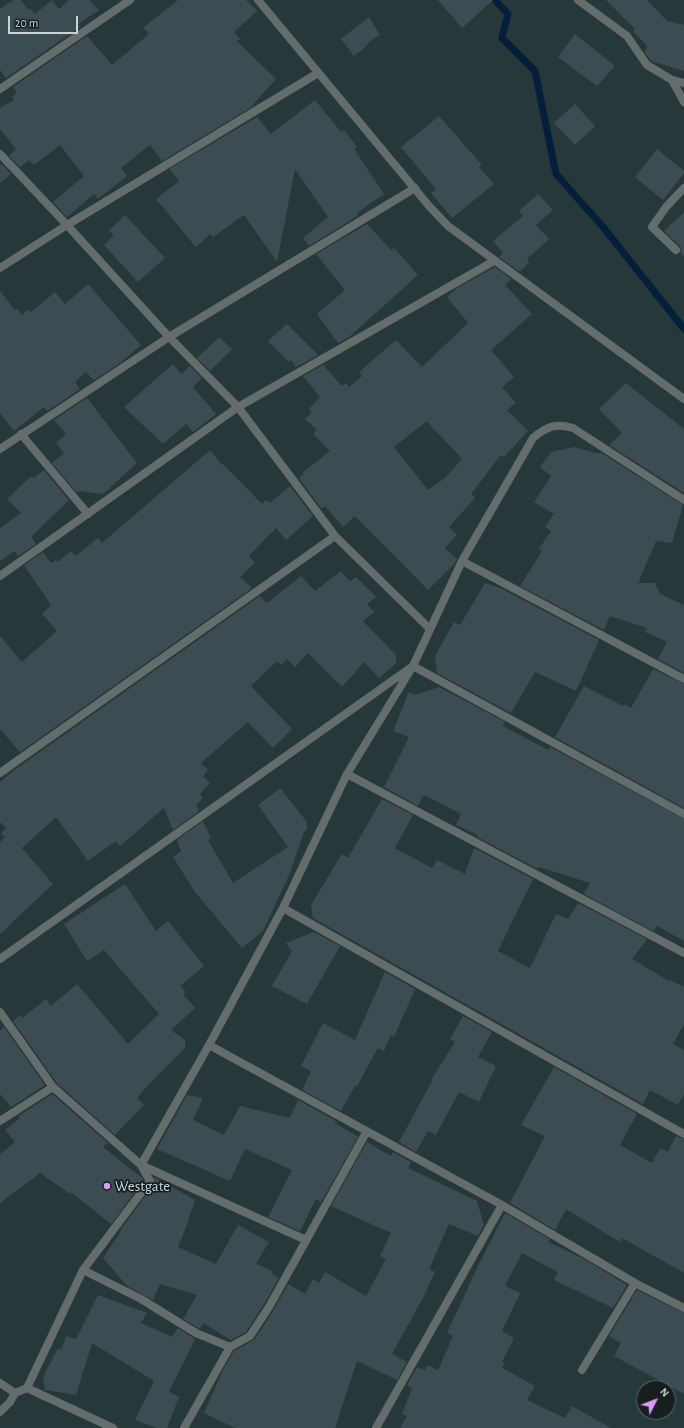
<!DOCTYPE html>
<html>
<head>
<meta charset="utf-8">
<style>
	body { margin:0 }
	#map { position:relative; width:684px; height:1428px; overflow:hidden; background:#27383b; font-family:"Alegreya Sans",sans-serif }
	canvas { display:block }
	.north { position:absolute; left:636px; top:1380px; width:40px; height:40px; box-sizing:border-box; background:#161e1f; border:1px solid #5e6668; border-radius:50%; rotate:48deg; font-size:11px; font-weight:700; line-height:16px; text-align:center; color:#c9d3d5 }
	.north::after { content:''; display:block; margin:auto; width:14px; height:18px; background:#da9af6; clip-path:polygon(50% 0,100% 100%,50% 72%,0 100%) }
	.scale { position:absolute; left:8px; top:16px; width:70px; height:18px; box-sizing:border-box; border:2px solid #c9d3d5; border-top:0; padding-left:5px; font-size:12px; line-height:14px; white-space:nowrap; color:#c9d3d5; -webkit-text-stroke:3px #161e1f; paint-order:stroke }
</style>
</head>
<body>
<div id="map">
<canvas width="684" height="1428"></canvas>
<div class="north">N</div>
<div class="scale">20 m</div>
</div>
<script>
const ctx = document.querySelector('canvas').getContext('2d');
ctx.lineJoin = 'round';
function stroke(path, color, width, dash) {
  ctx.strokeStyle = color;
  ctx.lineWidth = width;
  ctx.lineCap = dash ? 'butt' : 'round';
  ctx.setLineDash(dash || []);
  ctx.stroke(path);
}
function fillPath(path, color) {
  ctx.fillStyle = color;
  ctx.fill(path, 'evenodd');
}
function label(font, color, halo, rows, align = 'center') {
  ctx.font = font + ' "Alegreya Sans",sans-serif';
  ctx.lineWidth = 3.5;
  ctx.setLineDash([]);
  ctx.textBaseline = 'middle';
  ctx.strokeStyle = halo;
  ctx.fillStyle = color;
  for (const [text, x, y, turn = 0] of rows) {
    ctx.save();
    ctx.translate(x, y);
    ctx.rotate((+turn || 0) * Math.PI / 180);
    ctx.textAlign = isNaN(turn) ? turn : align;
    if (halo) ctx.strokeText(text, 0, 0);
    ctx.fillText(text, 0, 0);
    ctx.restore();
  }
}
const stream = new Path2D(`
	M495 0 508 14 502 38 535 71 556 174 603 227 684 329`);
const building = new Path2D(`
	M14 0H21L28 10 30 8 35 14 52 0 59 9 69 0H89L99 10 78 24 80 27 6 78 0 70V9Z
	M178 0H246L257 11 234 32 240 39 237 41 276 79 250 108 162 161 150 145 121 168 127 176 98 199 94 194 67 217 53 202 84 176 60 145 34 165 29 160 20 167 9 156 16 149 0 129V108L14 100 12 97 17 92 13 87 87 36 112 65 149 34 143 28Z
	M438 0H493L462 28Z
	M606 0H647L667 21 684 25V71L651 61 645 53 647 46 633 31 635 29Z
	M369 17 380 35 367 43 368 45 354 56 341 39Z
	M575 34 615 66 597 86 558 57Z
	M315 100 341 132 344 130 357 147 354 149 384 194 357 213 359 215 309 246 303 238 328 217 295 169 277 262 244 215 213 237 210 234 196 247 156 199 179 181 169 169 257 117 271 134Z
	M575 104 595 126 575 145 554 123Z
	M439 116 482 165 479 167 494 184 452 218 431 193 436 189 401 147Z
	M657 149 684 171V173L663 200 635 177Z
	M2 164 11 174 0 183V165Z
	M538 194 553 210 536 225 549 239 527 259 529 262 520 272 499 257 503 253 493 241 523 216 519 211Z
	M684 212V256L681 253V249L680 246 664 231Z
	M125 215 165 258 138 282 104 245 114 235 109 230Z
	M367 224 391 250 394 248 418 275 349 337 338 343 317 314 345 290 316 254Z
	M495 267 511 279 505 285 532 314 491 350 514 377 502 387 516 403 507 410 528 431 504 457 501 455 471 494 475 498 449 527 457 535 445 548 457 559 455 563 428 590 355 516 343 527 325 506 322 509 299 478 304 474 302 473 330 451 313 434 317 430 305 419 312 412 309 409 320 397 303 376 323 365 342 386 346 383 349 387 362 376 359 372 396 340 422 367 468 323 447 297 457 288ZM427 421 435 431H436L462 459 445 478 428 490 394 447Z
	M88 284 141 345 120 363 94 380 86 372 75 382 80 389 47 411 44 407 14 431 0 413V291L15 310 17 309 22 315 28 310 31 312 55 292 65 304Z
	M287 324 318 355 296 367 291 360 289 362 268 341Z
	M219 337 232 349 210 371 197 358Z
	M173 364 181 374 190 366 202 378 193 387 216 414 193 432 186 424 163 444 124 407Z
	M626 383 684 429V493L609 445 622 433 599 409Z
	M87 398 137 463 103 494 79 491 77 493 52 463 64 453 56 443 66 434 54 420Z
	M574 447 599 454 600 452 683 505 672 543 656 541 638 583H655L660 594 684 605V673L658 659 667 642 645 632 647 628 610 616 604 630 520 586 542 551 539 549 551 531 545 527 554 514 534 502 551 476 540 467 551 452Z
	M210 450 222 465 223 464 262 504 266 500 270 503 290 486 313 516 286 540 276 528 249 556 255 563 240 577 252 588 20 752 0 729V636L22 662 57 631 42 614 51 605 24 565 43 552 51 563 56 560 58 562 71 551 75 556 98 538 102 543Z
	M44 470 69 500 31 537 36 544 18 556 15 551 0 561V528L21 513 7 499 31 476 34 478Z
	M341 571 350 581 356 577 376 597 367 604 374 612 363 621 396 655V663L379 678 364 662 342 687 308 653 295 667 287 659 281 665 277 661 251 686 292 729 273 748 248 722 201 763 208 770 203 776 210 783 200 794 203 798 196 805 199 811 173 830 164 808 120 846 116 841 88 861 56 817 22 848 53 884 0 934V842L5 837 1 834 6 828 0 822V782L13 771 260 596 267 603 301 576 315 591Z
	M485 583 502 589 599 640 576 691 535 672 511 713 437 673 435 656 454 622 460 625Z
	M653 669 684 684V808L555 737 584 686 623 706 624 704 631 708Z
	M439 687 505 722 503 726 548 750 550 747 684 819V941L657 926 653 931 584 894 590 883 539 867 538 869 477 837 478 835 456 825 461 814 424 795 418 806 384 787 409 737 393 731 409 692 415 695Z
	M280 788 307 822V829L304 832 289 875 263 931 242 948 195 892 173 857 181 851 177 840 203 821 211 838 208 840 233 883 288 847 258 805Z
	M382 799 413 815 395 848 432 868 437 860 465 874 474 848 533 879 498 951 530 968 556 914 568 919 578 903 647 939 632 959 669 981 670 980 684 987V1024L673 1044 684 1050V1094L678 1105 650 1090 643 1104 313 918 311 905 342 854 348 858Z
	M125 884 156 931 168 921 204 966 180 986 186 992 183 994 195 1008 171 1030 185 1040V1048L147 1086 137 1098 144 1105 115 1135 57 1083 13 1021 20 1015 22 1018 46 999 51 1006 77 984 128 1044 159 1014 104 950 87 961 64 924Z
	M314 932 340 946 307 1004 272 986 292 951 286 943Z
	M385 972 415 989 394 1037 391 1035 384 1051 378 1048 357 1086H355L341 1111 302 1090 311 1071 301 1066 323 1023 355 1040Z
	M463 1016 492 1032 478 1057 496 1066 479 1102 459 1092 436 1135 428 1131 416 1152 399 1142 432 1081 431 1080 455 1042 450 1039Z
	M4 1027 45 1085 11 1107 0 1094V1030Z
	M554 1067 637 1114 620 1145 652 1163 660 1148 668 1152 676 1136 684 1139V1273L622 1238 620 1242 566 1209 555 1230 510 1203 545 1136 521 1125Z
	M52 1094 108 1143 103 1147 142 1178 143 1181 111 1224 71 1192 70 1194 40 1173 0 1203V1154L15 1142 5 1130 20 1118 19 1116Z
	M187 1095 203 1098 193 1120 224 1135 240 1106 290 1118 298 1100 336 1121 335 1123 358 1137 321 1202 316 1199 300 1231 268 1217 292 1170 245 1149 230 1181 157 1149Z
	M367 1142 391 1156 393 1152 411 1162 408 1168 477 1201 484 1225 478 1236 449 1224 429 1269 435 1272 424 1296 392 1354 407 1362 397 1380 357 1361 335 1428H235L204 1413 224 1368 234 1351 255 1339 274 1310 288 1284 305 1294 313 1279 319 1283 325 1272 366 1296 386 1259 380 1256 391 1233 331 1206Z
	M154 1177 195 1200 186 1227 178 1247 216 1264 238 1225 269 1242 256 1264 273 1271 272 1274 279 1278 264 1304 246 1332 231 1340 203 1323 200 1329 183 1319 197 1295 160 1284 153 1300 127 1286 103 1258 121 1231H120L154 1184 155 1181Z
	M505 1213 550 1239 548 1242 584 1259 627 1285 613 1308 554 1280 558 1272 522 1253 505 1286 520 1293 502 1331 514 1338 502 1362 505 1363 502 1368 535 1386 527 1400 565 1418 572 1406 611 1428H400L407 1416 402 1414 412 1388 407 1385 417 1367 425 1370 427 1365 438 1370 453 1336 447 1333 478 1266Z
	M637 1290 684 1313V1394L614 1356 621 1343 609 1336Z
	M98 1295 147 1313 141 1323 172 1337 178 1328 195 1339 169 1392 179 1397 167 1428H157L135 1420 154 1381 92 1343 76 1395 45 1390 43 1377 58 1348 61 1350 66 1336 76 1339Z`);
const lane = new Path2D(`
	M0 1383 15 1393`);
const street = new Path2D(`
	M258 0 429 206 448 226 684 399
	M578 0 627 36 647 65 672 80 684 102
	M672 80 684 83
	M0 89 130 0
	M0 154 67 225 169 337 238 407 335 536 430 629
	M676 250 652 227 666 207 684 188
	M0 268 67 225 318 73
	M21 434 88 514
	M0 449 169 337 415 188
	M462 561 684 679
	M0 576 238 407 494 261
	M0 773 335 536
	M347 774 684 953
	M283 908 684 1134
	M0 959 413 666 684 814
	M0 1012 53 1087 141 1165 306 1240
	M209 1045 502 1205 635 1283 684 1308
	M0 1121 53 1087
	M83 1270 141 1299 196 1333 230 1347 250 1336 269 1307 367 1131
	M582 1370 635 1283
	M27 1388 113 1428
	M0 1412 10 1402 15 1393 27 1388 83 1270 150 1181 141 1165 209 1045 283 908 347 774 413 666 462 561 533 438C547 426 556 423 573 428L684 500
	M184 1428 230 1347
	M376 1428 502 1205`);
const markers = [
	[107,1186,4,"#da9af6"]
];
const poiNames = [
	["Westgate",115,1186]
];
stroke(stream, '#041f3a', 7);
fillPath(building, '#3d4c53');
stroke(lane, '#656d6c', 8);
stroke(street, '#656d6c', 8);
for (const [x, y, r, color] of markers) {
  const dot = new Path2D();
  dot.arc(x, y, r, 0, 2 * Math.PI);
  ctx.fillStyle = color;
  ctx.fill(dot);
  stroke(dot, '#161e1f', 1.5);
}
label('15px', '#c9d3d5', '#161e1f', poiNames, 'left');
</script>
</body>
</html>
